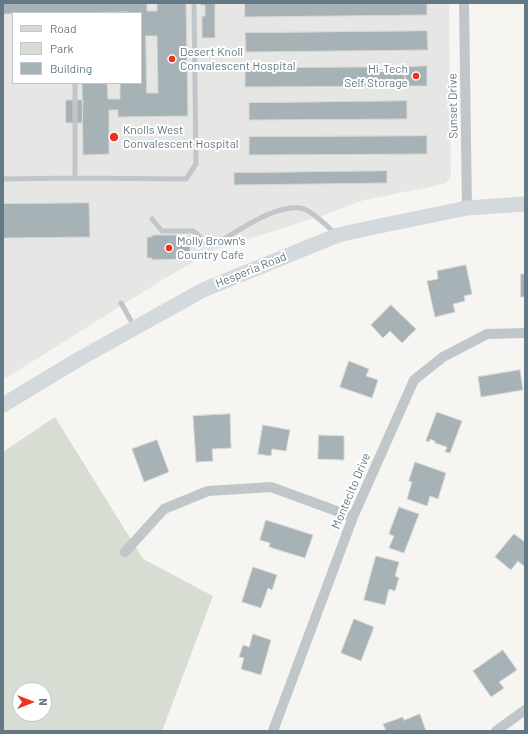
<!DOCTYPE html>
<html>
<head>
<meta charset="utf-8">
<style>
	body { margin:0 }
	#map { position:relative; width:528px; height:734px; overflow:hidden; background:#f6f5f1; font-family:Barlow,sans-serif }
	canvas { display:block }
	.frame { position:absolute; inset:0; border:4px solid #637985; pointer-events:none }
	.legend { position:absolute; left:12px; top:12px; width:130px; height:72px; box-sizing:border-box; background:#fff; border:1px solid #c1c9ce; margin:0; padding:5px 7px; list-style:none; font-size:12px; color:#637985 }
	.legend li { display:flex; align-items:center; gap:8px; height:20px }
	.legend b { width:20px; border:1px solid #c1c9ce }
	.north { position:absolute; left:12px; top:682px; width:40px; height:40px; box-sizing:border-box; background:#fff; border:1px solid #c1c9ce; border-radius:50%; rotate:90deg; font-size:11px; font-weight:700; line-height:16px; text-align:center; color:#637985 }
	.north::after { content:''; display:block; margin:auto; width:14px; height:18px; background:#ed331a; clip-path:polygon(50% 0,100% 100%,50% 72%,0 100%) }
</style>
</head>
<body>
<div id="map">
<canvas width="528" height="734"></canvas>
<div class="frame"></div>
<ul class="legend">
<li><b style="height:5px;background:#d4d9dd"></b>Road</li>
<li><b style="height:11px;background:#d7ddd2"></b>Park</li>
<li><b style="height:11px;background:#a7b2b6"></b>Building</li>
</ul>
<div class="north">N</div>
</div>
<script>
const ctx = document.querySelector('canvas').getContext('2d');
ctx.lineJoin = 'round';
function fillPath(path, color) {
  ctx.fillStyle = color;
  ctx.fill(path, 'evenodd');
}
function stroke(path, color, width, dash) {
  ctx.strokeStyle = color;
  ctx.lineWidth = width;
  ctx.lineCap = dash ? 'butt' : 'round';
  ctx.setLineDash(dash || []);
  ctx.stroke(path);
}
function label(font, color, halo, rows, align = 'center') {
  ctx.font = font + ' Barlow,sans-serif';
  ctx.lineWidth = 4;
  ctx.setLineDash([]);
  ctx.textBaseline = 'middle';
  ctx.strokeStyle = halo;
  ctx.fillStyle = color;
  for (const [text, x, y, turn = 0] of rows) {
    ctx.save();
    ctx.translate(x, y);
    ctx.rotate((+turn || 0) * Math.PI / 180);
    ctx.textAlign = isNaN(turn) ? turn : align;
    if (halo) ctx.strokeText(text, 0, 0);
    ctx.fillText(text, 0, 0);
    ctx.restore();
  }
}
const built = new Path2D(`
	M3 3H449L451 176 446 183 431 187 364 200 324 215 217 249 167 277 3 380ZM13 13H141V83H13Z`);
const green = new Path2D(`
	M55 417 143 559 213 596 162 731H3V452ZM20 690H44V714H20Z`);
const building = new Path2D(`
	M3 3H147V11H157V3H186L188 116 118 117V110H109V154L83 155 82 83H107L108 99H120V83H141V13H128V12L3 14ZM146 36H157L158 93H147Z
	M201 3H215V38H202V16H205V5H201Z
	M245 3H427V15L245 17Z
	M427 31 428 50 246 52 245 33Z
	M427 66V86H405V67Z
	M405 67V86L245 87V68Z
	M66 100H83L82 123H66Z
	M407 101V119L249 120V103Z
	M427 136V154L249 155V137Z
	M387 171V183L234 185V173Z
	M89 203 90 237 3 238V204Z
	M152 235H177V238L190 237V258H177V259L152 260V258H147V237H152Z
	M466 265 472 294 464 296 465 301 453 304 455 312 435 317 427 281 438 279 437 271Z
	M521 274H525V297H521Z
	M391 305 416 329 402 343 390 331 383 338 371 325Z
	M349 361 369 369 366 376 378 380 372 398 340 387Z
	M520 370 523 390 481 397 478 377Z
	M437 412 462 421 450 453 445 452 447 447 435 443V441L430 439 429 442 426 441Z
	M230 414 231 448 212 449 213 461 196 462 193 416Z
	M263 425 290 430 286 451 272 449 271 456 258 454Z
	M319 435 344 436V460L318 459Z
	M157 440 169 472 144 482 132 449Z
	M415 462 446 473 438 499 430 496 427 506 407 499 412 482 409 481Z
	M399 507 419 514 404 553 389 548 394 536 389 534Z
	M266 520 313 535 305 558 269 547 270 543 260 540Z
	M514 534 525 542V567L518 561 511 570 495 557Z
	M376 556 399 562 395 576 399 578 395 591 389 589 385 605 364 600Z
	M253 567 277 575 272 590 268 588 261 608 242 602Z
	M354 619 374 627 361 661 341 653Z
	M253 634 271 640 261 675 241 669 244 658 239 657 243 645 249 647Z
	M503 650 517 670 499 682 504 688 491 697 473 671Z
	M420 714 426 731H386L383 724 403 717 404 720Z`);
const service = new Path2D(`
	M75 178 186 179 196 164 194 3
	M3 179 75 178V83
	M152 219 162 231H193C204 237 203 249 219 242 240 230 280 201 304 209 312 211 329 228 336 234
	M121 303 134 326`);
const minor = new Path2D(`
	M464 3 467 208
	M125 552 164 509 208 491 271 487 353 517
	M273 731 353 517 414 380 443 357 487 334 525 333
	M496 731 525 710`);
const secondary = new Path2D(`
	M3 405 79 359 203 290 338 235 370 228 467 208 525 204`);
const markers = [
	[172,59,4,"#ed331a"],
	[416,76,4,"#ed331a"],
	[114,137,5,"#ed331a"],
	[169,248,4,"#ed331a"]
];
const poiNames = [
	["Desert Knoll",180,52],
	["Convalescent Hospital",180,66],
	["Hi-Tech",408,69,"right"],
	["Self Storage",408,83,"right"],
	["Knolls West",123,130],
	["Convalescent Hospital",123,144],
	["Molly Brown's",177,241],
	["Country Cafe",177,255]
];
const streetNames = [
	["Sunset Drive",453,106,-91],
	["Hesperia Road",251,270,-22],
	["Montecito Drive",351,491,-67]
];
fillPath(built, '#e6e7e5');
fillPath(green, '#d7ddd2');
fillPath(building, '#a7b2b6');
stroke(building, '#d7d7d4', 1);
stroke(service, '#c0c6c9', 5);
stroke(minor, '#c0c6c9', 10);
stroke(secondary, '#d4d9dd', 15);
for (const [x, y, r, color] of markers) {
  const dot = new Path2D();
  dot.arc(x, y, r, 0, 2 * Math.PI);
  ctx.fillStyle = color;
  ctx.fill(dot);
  stroke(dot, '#fff', 1.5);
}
label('12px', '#637985', '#fff', poiNames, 'left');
label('12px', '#637985', '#fff', streetNames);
</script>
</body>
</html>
